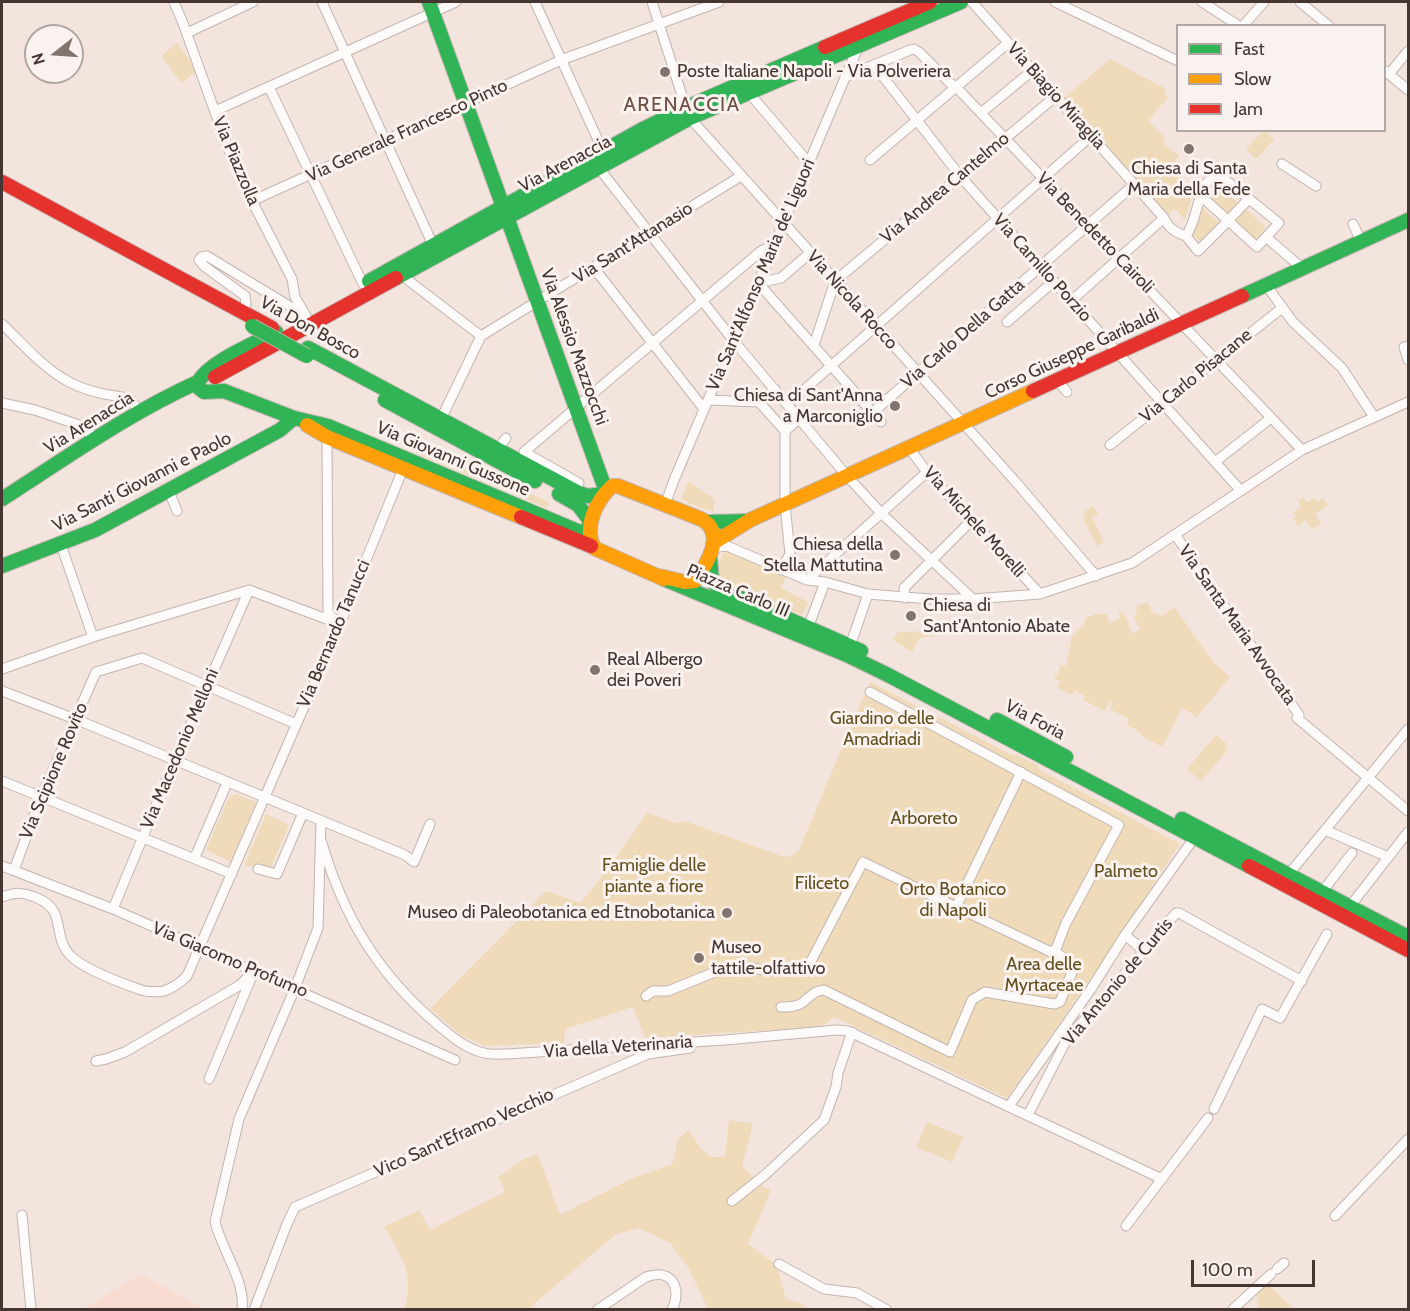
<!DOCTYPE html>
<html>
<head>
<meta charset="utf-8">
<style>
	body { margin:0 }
	#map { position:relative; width:1410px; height:1311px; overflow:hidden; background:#f4e4de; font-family:Cabin,sans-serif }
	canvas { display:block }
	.frame { position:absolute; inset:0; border:3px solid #453631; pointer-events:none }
	.legend { position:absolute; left:1176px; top:24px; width:210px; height:108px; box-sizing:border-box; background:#faf2ef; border:2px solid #b2a7a3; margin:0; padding:8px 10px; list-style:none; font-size:18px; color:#453631 }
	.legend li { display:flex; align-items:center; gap:12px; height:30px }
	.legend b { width:30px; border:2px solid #b2a7a3 }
	.north { position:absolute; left:24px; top:24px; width:60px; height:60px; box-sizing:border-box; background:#faf2ef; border:2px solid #b2a7a3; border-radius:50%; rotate:253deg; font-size:16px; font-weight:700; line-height:24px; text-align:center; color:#453631 }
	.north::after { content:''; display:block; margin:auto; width:21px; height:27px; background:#82736e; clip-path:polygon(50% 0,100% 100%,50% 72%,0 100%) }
	.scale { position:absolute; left:1191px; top:1260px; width:124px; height:27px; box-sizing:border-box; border:3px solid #453631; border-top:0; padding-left:8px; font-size:18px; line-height:21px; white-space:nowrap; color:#453631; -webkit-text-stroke:4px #faf2ef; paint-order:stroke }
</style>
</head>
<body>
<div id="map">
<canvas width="1410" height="1311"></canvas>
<div class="frame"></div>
<ul class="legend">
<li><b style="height:8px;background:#30b455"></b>Fast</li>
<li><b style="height:8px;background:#ff9f0a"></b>Slow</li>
<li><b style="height:8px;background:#e5322d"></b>Jam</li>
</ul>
<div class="north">N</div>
<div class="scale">100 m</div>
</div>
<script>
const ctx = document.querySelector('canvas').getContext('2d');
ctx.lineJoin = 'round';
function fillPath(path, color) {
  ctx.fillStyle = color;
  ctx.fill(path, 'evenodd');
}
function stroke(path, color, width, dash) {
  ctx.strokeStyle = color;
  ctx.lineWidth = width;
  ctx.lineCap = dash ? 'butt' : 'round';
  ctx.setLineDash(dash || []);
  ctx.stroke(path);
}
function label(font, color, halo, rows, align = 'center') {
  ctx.font = font + ' Cabin,sans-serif';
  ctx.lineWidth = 6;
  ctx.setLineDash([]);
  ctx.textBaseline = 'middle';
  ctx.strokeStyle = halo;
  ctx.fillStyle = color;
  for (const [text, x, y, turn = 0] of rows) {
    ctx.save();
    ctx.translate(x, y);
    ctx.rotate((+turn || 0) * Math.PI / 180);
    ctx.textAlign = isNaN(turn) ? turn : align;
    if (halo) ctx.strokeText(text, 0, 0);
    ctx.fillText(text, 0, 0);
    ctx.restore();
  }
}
const built = new Path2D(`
	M1408 396V407L1303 455 1246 496 1238 484 1293 451 1270 423 1279 416 1304 445 1368 413Z
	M141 1274 200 1307 203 1309H83Z`);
const green = new Path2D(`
	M177 43 197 71 181 83 161 56Z
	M1110 59 1166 89 1164 94 1168 98 1153 114 1154 115 1148 121 1166 139 1163 143 1179 156 1172 165 1183 174 1175 184 1191 199 1185 220 1175 209 1168 215 1064 98Z
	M1264 130 1274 140 1256 159 1246 149Z
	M1217 185 1238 203 1228 215 1207 196Z
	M1202 207 1219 223 1201 243 1192 234Z
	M1245 208 1266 228 1255 239 1234 220Z
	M420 444 549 502 547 508 415 453Z
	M688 481 714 499V512L688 503 682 499Z
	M1303 497 1307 503 1314 498 1317 502 1323 498 1328 505 1315 514 1321 523 1312 530 1306 521 1298 526 1293 518 1296 516 1293 512 1301 507 1298 501Z
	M1093 506 1098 514 1092 518 1104 542 1097 546 1083 519 1086 518 1083 513Z
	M726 551 786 577 781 588 808 602 802 615 721 580 717 576C717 568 720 556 726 551Z
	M1148 602 1151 611 1162 616 1174 607 1214 663 1230 677 1197 717 1182 708 1162 747 1141 736 1142 733 1127 725 1129 719 1110 709 1113 702 1110 700 1105 711 1083 700 1085 696 1075 690 1072 695 1057 688 1060 681 1054 679 1055 674 1058 675 1060 665 1066 666 1072 636 1084 625 1085 618 1096 614H1106L1110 623 1120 619 1119 610 1126 617 1132 634 1140 629 1134 617 1137 615 1136 611 1137 606Z
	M933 631 934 636 919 638 912 652 893 640 898 632Z
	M870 682 1014 756 1016 754 1039 766 1038 769 1180 844 1095 972 1007 1098 834 1017 822 1027 645 1038 633 1007 565 1029 564 1043 485 1046 462 1036 430 1009 546 891 580 903 605 873 647 813 675 823 685 821 784 857 791 856 798 852Z
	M1216 735 1227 744 1224 747 1228 750 1201 781 1187 769Z
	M236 794 256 802 231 862 206 850 229 797Z
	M266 814 289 825 271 867 244 866Z
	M729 1120 753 1124 742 1167C752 1174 759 1187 771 1190L748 1244 777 1265 786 1299 800 1303 808 1309H708L688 1267 670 1243 639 1228 615 1235 528 1309H404C416 1275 401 1256 384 1227L419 1210 430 1230 505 1192 498 1177 526 1158 538 1154 560 1215 631 1179 672 1164 678 1139 688 1130 702 1150 711 1157H725Z
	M927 1122 963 1137 952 1162 916 1147Z
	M1266 1283 1294 1309H1256L1260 1306 1256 1302 1259 1299 1254 1293Z`);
const street = new Path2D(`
	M174 2 184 26 229 151 252 201 292 279 295 297 306 316
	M322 2 433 245
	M535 2 603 151
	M652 2 686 108
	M972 2 1164 218C1169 229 1175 232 1186 236
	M1055 2 1178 61
	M1202 2 1239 26
	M1300 2 1329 26
	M1243 26 1264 2
	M187 33 253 2
	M874 65 960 176 1241 491
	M1384 70 1408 90
	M1389 74 1408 51
	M845 77 910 50 914 49 919 52 950 83 956 87 1302 450
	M269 87 363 284
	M749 93 809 163
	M215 111 456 2
	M981 113 1033 70
	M690 118 1015 481 1096 576
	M870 160 1008 43
	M1282 164 1316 186
	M598 167 733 340 847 476 881 513 973 599
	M1201 196 1257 247 1279 223 1223 178 1217 173C1214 176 1209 180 1206 184 1196 200 1197 220 1186 236L1198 251 1228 221C1235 213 1242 206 1249 199
	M252 201 561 60 719 2
	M1353 224 1361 241
	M1266 237 1302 268
	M594 268 704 409
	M400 274 481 336
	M758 283 881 422
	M758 283 781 278 810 253
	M1266 285 1293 322 1342 368 1374 417
	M1071 301 1164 218
	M242 311 246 304 245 296 204 266 199 260 201 257 207 256 304 315
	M1007 322 1053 282
	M2 324C23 344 43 368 69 382 88 392 108 395 128 398L132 401 139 412
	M814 345 835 281 1056 96
	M1408 346 1404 347 1408 360
	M1057 380 1067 392
	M775 389 759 402 785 431 800 418
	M708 400 759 402
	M2 403 35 410 82 426 95 439
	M788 404 1091 136
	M873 412 1135 184
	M441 419 481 336 741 176
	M327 437 328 613 336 621
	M503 442 506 438
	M1110 445 1282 308
	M909 448 927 472 1040 594
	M1215 462 1271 418
	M169 491 177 511
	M574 491 579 483 524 452 761 251 774 245
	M665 505 674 480 859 45
	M1176 536 1299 715
	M61 545 93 637
	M712 551 718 547 727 546 807 580 825 582 868 594 930 599H973L1040 594 1132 563 1302 450 1408 402
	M781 570 790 554 785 505V431
	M807 580 927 472
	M905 598 904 588 971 521
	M808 628 825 582
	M849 649 868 594
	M2 669 93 637 249 590 340 624
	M2 691 75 719 405 855 414 862 430 824
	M870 692 1119 825 1066 923 1056 949 1051 952 956 907 1021 772
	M1297 718 1408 811
	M2 781 232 874
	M1325 830 1388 857
	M322 843C344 918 378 974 438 1025 451 1036 466 1049 484 1053 491 1055 500 1054 507 1054L725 1040 837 1030 848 1031 1162 1179
	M195 857 227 783
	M2 866 113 909 455 1060
	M258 869 277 874 303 813
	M14 870 41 797 96 672 142 658 296 724
	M1288 875 1408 729
	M1322 892 1352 853
	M2 897C16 892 23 892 37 898 68 911 51 935 70 955 81 968 124 984 141 990 147 992 157 992 164 991 173 988 180 983 187 976L340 624 403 469
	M113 909 176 757 249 590
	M1347 910 1408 832
	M1125 935 1144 951
	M646 996 653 991H668L715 972 732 967 743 966 769 971 797 968 810 963 863 862 956 907
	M781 1007C788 1007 796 1007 802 1003 810 997 813 991 824 990L950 1052 972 1000 985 992 1054 1004 1060 1002 1074 967 1072 963 1054 951
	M96 1061 106 1059 125 1052 240 985 254 971
	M209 1079 252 976
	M1009 1106 1091 989 1125 935 1197 834
	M1214 1109 1262 1009 1280 1018 1327 934
	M1028 1115 1067 1039 1106 996 1176 913H1179L1302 981
	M732 1201 766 1174 824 1120 836 1087 838 1073 852 1032
	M22 1215 31 1310
	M1335 1216 1408 1139
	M1126 1226 1208 1118
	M779 1264 824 1289 857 1293 887 1310
	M1277 1269 1284 1263
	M242 1310C246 1282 222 1250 215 1222L239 1119 295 988 318 928 321 821
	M254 1310 287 1224 295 1207 648 1054 690 1048
	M597 1310 646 1277C672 1268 682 1287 672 1310
	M1232 1310 1271 1274`);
const fast = new Path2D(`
	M429 2 606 491
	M396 278 690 118 961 2
	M369 281 641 130 696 103 825 47
	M1242 296 1408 220
	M308 348 577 492 588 496 603 494
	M198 382C210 361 254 344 276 332
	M198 382 199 388 204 392 224 391 294 418 328 426 580 532 586 531 591 522
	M385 400 535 481
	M559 494 578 505 591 522
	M2 499C66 458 129 413 198 382
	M708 522 748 521
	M710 557 712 581 718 588 861 651
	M2 566 95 530 280 430 294 418
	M664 579 847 655 888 675 1249 866
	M997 720 1066 757
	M1182 819 1408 937`);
const slow = new Path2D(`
	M307 425 327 437 521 517
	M713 543 750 520 1033 391
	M659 576 685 582 695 581C707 564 727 532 701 519L618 486H612C596 501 583 527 594 548L664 579`);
const jam = new Path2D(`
	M825 47 930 2
	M2 182 272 328
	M215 377 396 278
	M1033 391 1242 296
	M521 517 591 546
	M1249 866 1408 950`);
const fastBridge = new Path2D(`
	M252 326 307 356`);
const markers = [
	[665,72,6,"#82736e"],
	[1189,149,6,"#82736e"],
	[895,406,6,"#82736e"],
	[895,555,6,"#82736e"],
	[911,616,6,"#82736e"],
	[595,670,6,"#82736e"],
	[727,913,6,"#82736e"],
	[699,958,6,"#82736e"]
];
const poiNames = [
	["Poste Italiane Napoli - Via Polveriera",677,72],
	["Chiesa di Santa",1189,169,"center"],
	["Maria della Fede",1189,190,"center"],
	["Chiesa di Sant'Anna",883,396,"right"],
	["a Marconiglio",883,417,"right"],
	["Chiesa della",883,545,"right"],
	["Stella Mattutina",883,566,"right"],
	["Chiesa di",923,606],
	["Sant'Antonio Abate",923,627],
	["Real Albergo",607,660],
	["dei Poveri",607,681],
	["Museo di Paleobotanica ed Etnobotanica",715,913,"right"],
	["Museo",711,948],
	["tattile-olfattivo",711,969]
];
const streetNames = [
	["Via Biagio Miraglia",1056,96,48],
	["Via Generale Francesco Pinto",407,131,-25],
	["Via Piazzolla",236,161,67],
	["Via Arenaccia",565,164,-28],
	["Via Andrea Cantelmo",945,188,-40],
	["Via Benedetto Cairoli",1095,233,46],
	["Via Sant'Attanasio",633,243,-32],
	["Via Camillo Porzio",1042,268,48],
	["Via Sant'Alfonso Maria de' Liguori",761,275,-67],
	["Via Nicola Rocco",852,300,48],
	["Via Don Bosco",310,328,29],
	["Via Carlo Della Gatta",963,334,-41],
	["Via Alessio Mazzocchi",574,347,70],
	["Corso Giuseppe Garibaldi",1072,354,-25],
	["Via Carlo Pisacane",1196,376,-39],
	["Via Arenaccia",89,423,-32],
	["Via Giovanni Gussone",453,459,23],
	["Via Santi Giovanni e Paolo",142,482,-27],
	["Via Michele Morelli",974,522,48],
	["Piazza Carlo III",738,591,23],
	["Via Santa Maria Avvocata",1237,625,55],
	["Via Bernardo Tanucci",334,634,-67],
	["Via Foria",1035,720,28],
	["Via Macedonio Melloni",180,749,-67],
	["Via Scipione Rovito",54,771,-67],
	["Via Giacomo Profumo",230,960,23],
	["Via Antonio de Curtis",1118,982,-50],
	["Via della Veterinaria",618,1047,-4],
	["Vico Sant'Eframo Vecchio",464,1133,-24]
];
const parkNames = [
	["Giardino delle",882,719],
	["Amadriadi",882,740],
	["Arboreto",924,819],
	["Famiglie delle",654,866],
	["piante a fiore",654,887],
	["Palmeto",1126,872],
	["Filiceto",822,884],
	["Orto Botanico",953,890],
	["di Napoli",953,911],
	["Area delle",1044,965],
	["Myrtaceae",1044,986]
];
const neighbourhoodNames = [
	["ARENACCIA",682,105]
];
fillPath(built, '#f8dcd2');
fillPath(green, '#efdbb9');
stroke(street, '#c2b4af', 11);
stroke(fast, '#c2b4af', 16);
stroke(slow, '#c2b4af', 16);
stroke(jam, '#c2b4af', 16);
stroke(street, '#fdfbfa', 9);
stroke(fast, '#30b455', 14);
stroke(slow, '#ff9f0a', 14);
stroke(jam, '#e5322d', 14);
stroke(fastBridge, '#c2b4af', 16, []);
stroke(fastBridge, '#30b455', 14);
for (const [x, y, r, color] of markers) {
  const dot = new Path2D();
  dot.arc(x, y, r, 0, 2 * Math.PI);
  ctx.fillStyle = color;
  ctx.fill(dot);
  stroke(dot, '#faf2ef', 2);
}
label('18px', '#453631', '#faf2ef', poiNames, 'left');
label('18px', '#453631', '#faf2ef', streetNames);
label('18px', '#624f1e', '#faf2ef', parkNames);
ctx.letterSpacing = '1.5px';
label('20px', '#6f4f44', '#faf2ef', neighbourhoodNames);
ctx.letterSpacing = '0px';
</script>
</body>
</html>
